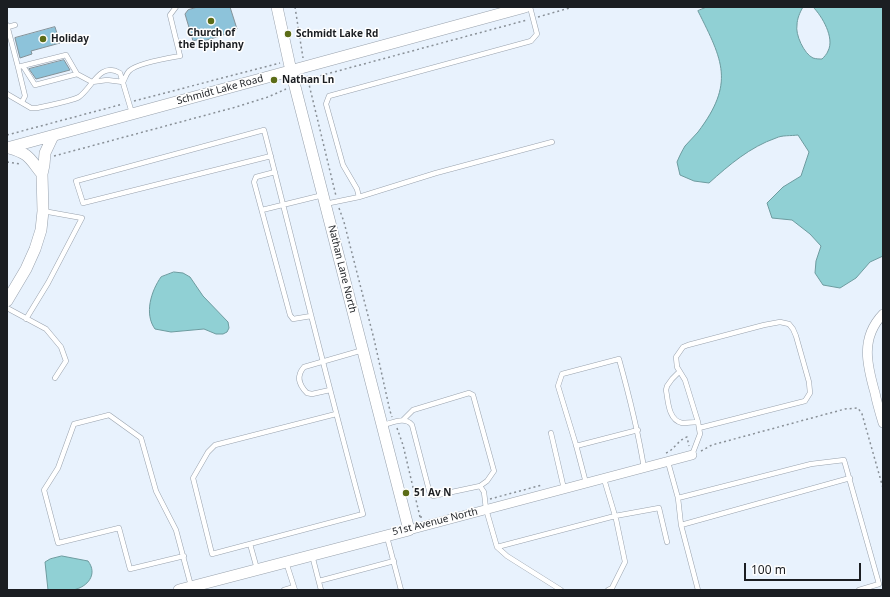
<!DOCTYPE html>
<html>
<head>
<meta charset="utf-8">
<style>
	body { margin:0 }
	#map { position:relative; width:890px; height:597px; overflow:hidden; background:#e8f2fd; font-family:"Noto Sans",sans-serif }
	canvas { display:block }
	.frame { position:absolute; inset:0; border:8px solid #1b1e22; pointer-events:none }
	.scale { position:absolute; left:744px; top:563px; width:117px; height:18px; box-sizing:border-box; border:2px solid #1b1e22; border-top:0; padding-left:5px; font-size:12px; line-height:14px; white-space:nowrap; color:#1b1e22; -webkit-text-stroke:3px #fefefe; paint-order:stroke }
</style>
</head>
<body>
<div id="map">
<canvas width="890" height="597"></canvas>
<div class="frame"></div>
<div class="scale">100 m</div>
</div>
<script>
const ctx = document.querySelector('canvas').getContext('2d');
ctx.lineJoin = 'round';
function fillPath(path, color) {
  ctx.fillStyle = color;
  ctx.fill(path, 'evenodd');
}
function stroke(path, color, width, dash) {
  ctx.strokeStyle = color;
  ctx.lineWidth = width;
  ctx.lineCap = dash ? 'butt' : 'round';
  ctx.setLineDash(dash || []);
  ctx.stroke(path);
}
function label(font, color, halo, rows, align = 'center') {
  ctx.font = font + ' "Noto Sans",sans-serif';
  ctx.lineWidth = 3;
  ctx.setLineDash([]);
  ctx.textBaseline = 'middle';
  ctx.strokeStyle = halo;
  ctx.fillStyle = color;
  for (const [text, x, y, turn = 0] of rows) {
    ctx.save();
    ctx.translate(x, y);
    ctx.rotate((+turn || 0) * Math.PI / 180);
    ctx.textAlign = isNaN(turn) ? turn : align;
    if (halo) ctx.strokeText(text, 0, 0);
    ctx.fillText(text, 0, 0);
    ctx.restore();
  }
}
const water = new Path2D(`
	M707 7H803C800 12 797 19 797 25 795 34 804 54 813 58 816 59 820 59 822 59 824 57 827 54 828 51 835 38 822 16 813 7H883V256L870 262 856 278 840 288 823 285 815 273 816 261 821 246 810 234 792 220 772 218 767 203 783 187 801 176 809 152 798 135C791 136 782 135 776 138 750 147 729 165 709 183L694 181 680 175 677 162C679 157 682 151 685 146 689 141 694 137 698 132 735 83 723 61 698 11Z
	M174 272 183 273 190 277 203 296 228 322 229 328 227 332 223 334H216L204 329 171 332 155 329C144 314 151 291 161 277Z
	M62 556 88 561C98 574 88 587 73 590 66 592 56 590 48 590L45 562 50 559Z`);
const building = new Path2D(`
	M198 7H230L237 29 226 32V34L201 42 200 39 193 41 185 14 188 10Z
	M55 27 60 43 31 51 32 54 20 58 15 38Z
	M64 60 70 70 36 79 29 69Z`);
const path = new Path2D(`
	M295 7 303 58
	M538 17 573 7
	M307 76 336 196
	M303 84 308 79 527 20
	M134 101 280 63
	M7 135 123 104
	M54 156 236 107 268 97 286 89
	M7 162 21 164
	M339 208 344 222 374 339 390 411 392 417
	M397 428 403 445 420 517
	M701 451 712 445 845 409 858 408 862 414 883 488
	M666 453C674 450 678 440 687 437L689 446
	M490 499 542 485
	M420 517H424`);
const service = new Path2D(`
	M7 25 18 67 66 55 77 74 92 82 107 80 123 82
	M8 27 15 25
	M23 66 35 85 77 74
	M18 67 25 96 22 102
	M123 82C125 79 126 74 129 71 137 63 168 58 180 56L170 15 176 7
	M7 94 31 108H37C46 106 72 101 79 97 92 88 100 61 120 73L132 113
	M271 156 83 203 76 181 264 130C297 258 328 386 363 514L212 554 193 478 208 452 215 445 336 414
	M275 172 256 177 254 182 290 315 293 319 311 316
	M359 197 357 189 343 165 326 104 329 96 531 41 537 34 530 7
	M325 204 359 197 436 173 552 142
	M262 210 323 195
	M7 308 46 329 61 347 66 361 55 378
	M26 319 48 283 82 218 43 211
	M679 372 672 379 667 386 666 390C668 400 668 420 682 423 687 423 693 422 698 422
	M330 390 312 394 307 393C299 385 296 376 304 367L363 350
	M403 420 413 410 469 393 473 395 494 471 487 481 480 486
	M383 425C392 423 405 416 412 425L430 494 433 496 480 486 484 492 486 509 497 547 507 556 561 590
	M551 433 564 489
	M576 446 638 430
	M692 455 700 434 698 422 685 380 677 367 676 357 683 347 688 345 764 325 780 322 789 324 793 329 796 336 809 382 810 393 805 401 699 428
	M668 462 678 498 681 525 698 590
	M604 479 616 519 625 562 612 588 608 590
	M586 483 576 445 558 386 562 374 619 359C629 395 638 431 644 468
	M678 498 811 464 844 460 879 584 859 590
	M681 525 850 478
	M387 537 401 590
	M250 544 257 569
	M497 547 615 516 659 508 667 542
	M312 555 321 590
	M184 556 130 569 119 528 58 543 44 490 58 468 74 424 109 415 141 438 156 491 176 530 191 586
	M286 562 295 590
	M319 581 394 561
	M284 590 294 587`);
const minor = new Path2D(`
	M883 314C860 338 867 365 875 393 877 403 880 413 883 423
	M409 530 692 455`);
const tertiary = new Path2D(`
	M7 148 525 7
	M9 148C30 154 29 158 42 174
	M7 301 26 269 35 249 41 230 43 211 42 174 44 165 45 153 53 136
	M179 590 409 530 291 71 277 7`);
const markers = [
	[211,21,4,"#5b6c17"],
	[288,34,4,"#5b6c17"],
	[43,39,4,"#5b6c17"],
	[274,80,4,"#5b6c17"],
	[406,493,4,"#5b6c17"]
];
const poiNames = [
	["Church of",211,33,"center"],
	["the Epiphany",211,45,"center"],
	["Schmidt Lake Rd",296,34],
	["Holiday",51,39],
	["Nathan Ln",282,80],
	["51 Av N",414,493]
];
const streetNames = [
	["Schmidt Lake Road",220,90,-15],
	["Nathan Lane North",342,269,76],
	["51st Avenue North",435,522,-14]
];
fillPath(water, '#90d0d4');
stroke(water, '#6d9b9f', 1);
fillPath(building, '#8dc3da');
stroke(building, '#839198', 1);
stroke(service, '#99a2ad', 5.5);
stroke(minor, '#99a2ad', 10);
stroke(tertiary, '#99a2ad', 12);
stroke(path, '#899097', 1.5, [2, 3]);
stroke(service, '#fff', 4.5);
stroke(minor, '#fff', 9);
stroke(tertiary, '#fff', 11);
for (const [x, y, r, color] of markers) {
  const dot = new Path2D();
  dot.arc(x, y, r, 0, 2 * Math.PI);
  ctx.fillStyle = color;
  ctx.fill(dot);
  stroke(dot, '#fefefe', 1.5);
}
label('bold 10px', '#1b1e22', '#fefefe', poiNames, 'left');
label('10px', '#1b1e22', '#fefefe', streetNames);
</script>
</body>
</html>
